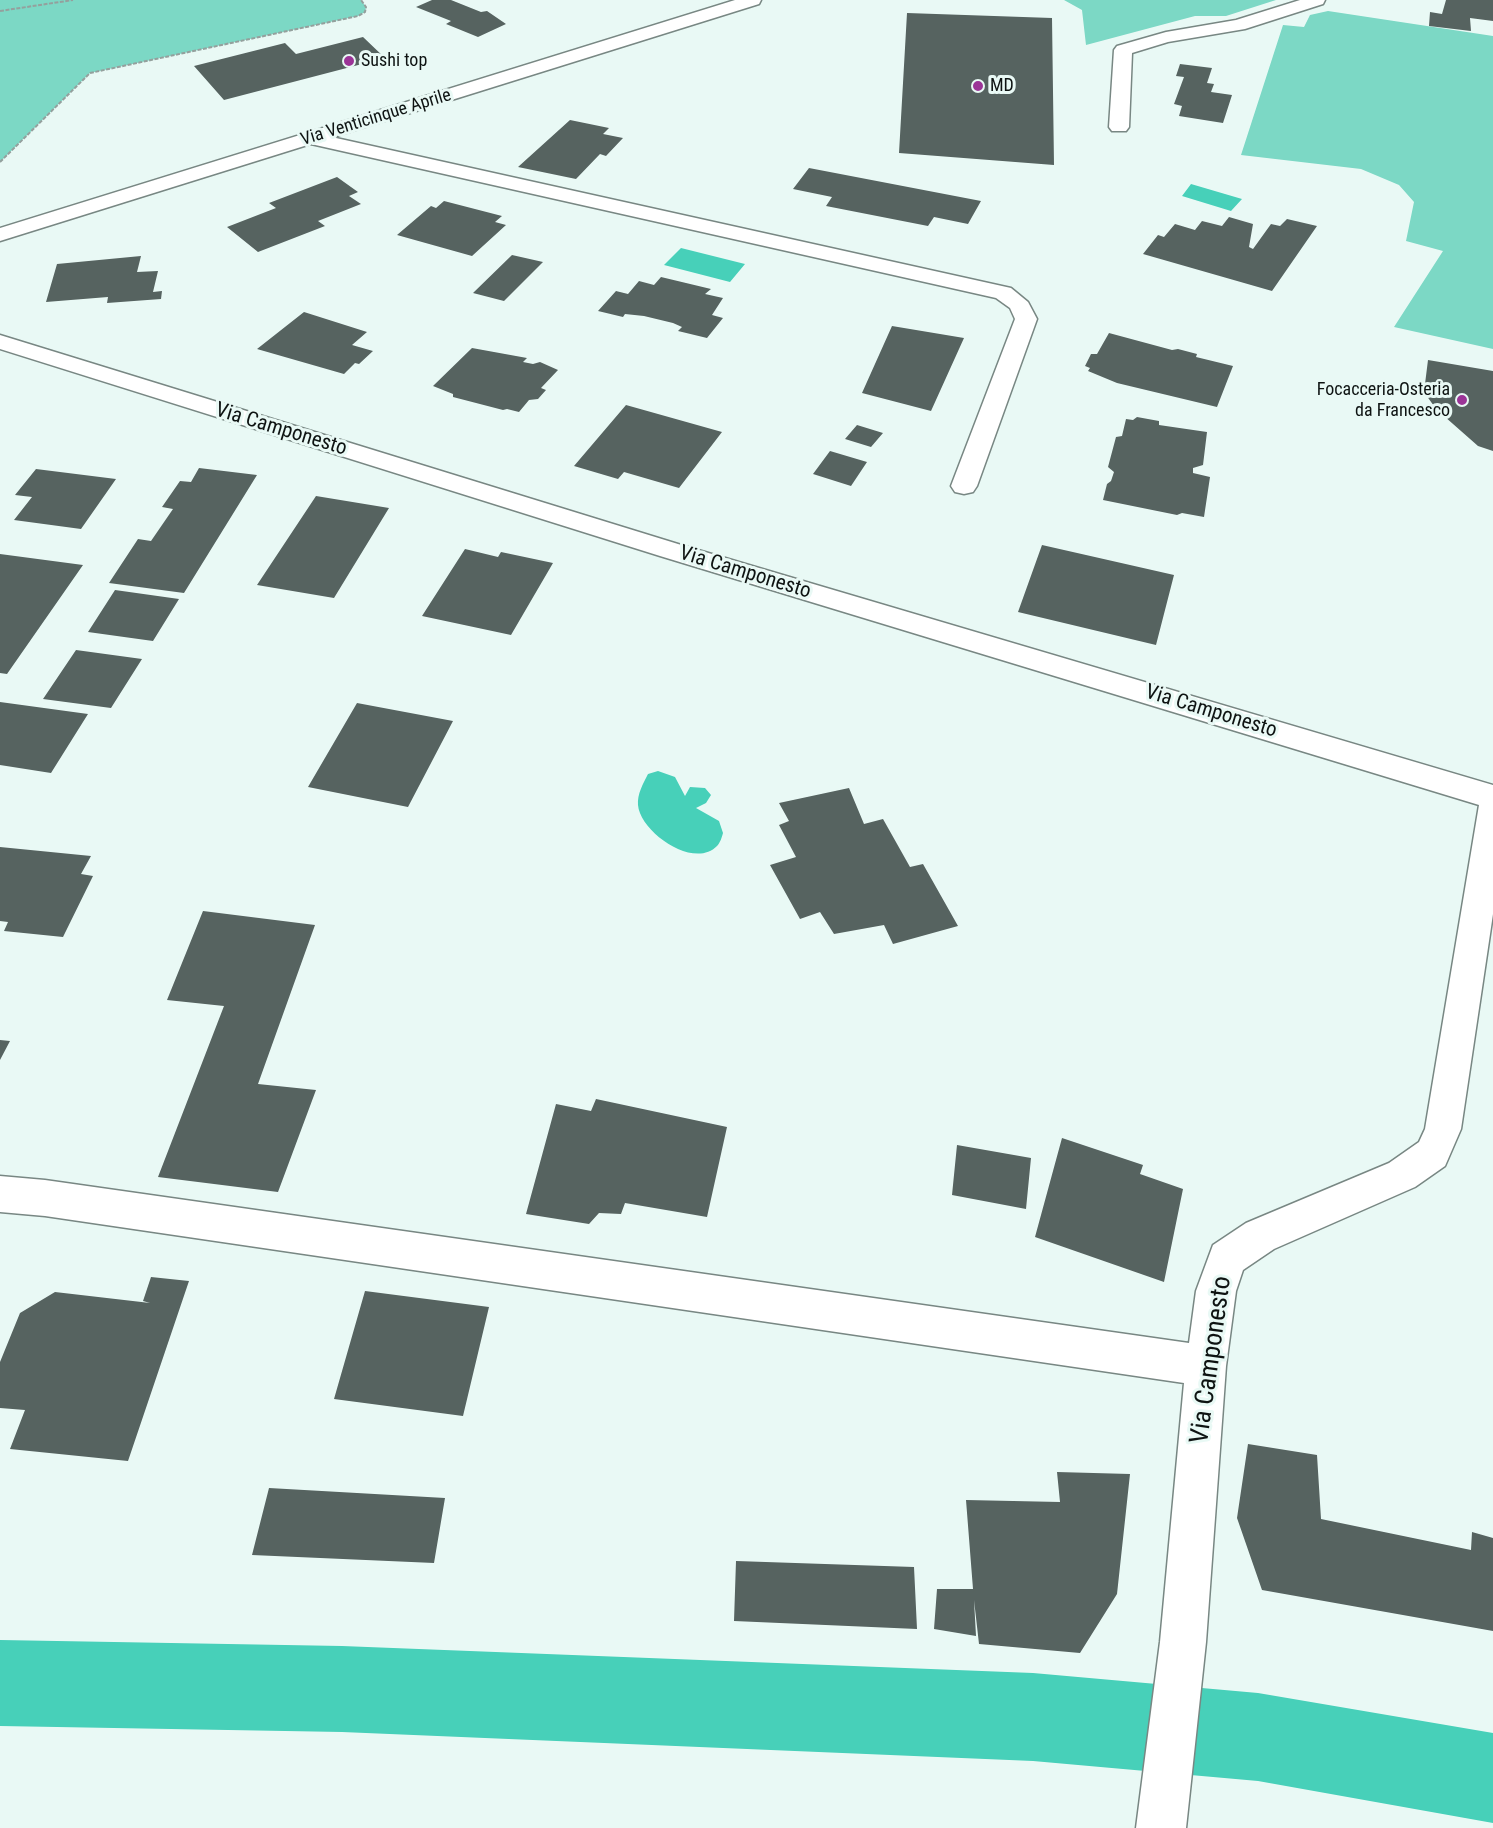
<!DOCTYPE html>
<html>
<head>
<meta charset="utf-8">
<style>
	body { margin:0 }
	canvas { display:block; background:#e9f9f5 }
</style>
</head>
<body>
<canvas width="1493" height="1828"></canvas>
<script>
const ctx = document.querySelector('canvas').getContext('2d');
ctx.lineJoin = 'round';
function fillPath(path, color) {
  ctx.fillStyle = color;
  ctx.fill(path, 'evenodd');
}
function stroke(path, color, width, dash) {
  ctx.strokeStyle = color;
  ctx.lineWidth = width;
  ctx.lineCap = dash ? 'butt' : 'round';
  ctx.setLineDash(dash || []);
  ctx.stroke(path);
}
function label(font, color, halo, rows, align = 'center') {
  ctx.font = font + ' "Roboto Condensed",sans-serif';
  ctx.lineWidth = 6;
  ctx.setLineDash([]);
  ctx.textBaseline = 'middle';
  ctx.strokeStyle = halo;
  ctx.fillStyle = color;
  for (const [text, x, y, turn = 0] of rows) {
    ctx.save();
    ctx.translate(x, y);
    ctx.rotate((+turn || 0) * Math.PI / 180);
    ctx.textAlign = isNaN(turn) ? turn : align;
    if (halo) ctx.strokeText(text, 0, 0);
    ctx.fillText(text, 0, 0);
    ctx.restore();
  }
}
const green = new Path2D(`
	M0 0H361L366 7 365 12 358 16 90 73 0 162Z
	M1064 0H1276L1226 16H1195L1086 45 1082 10Z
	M1328 11 1493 36V349L1394 327 1443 251 1406 241 1414 202 1399 185 1361 169 1241 155 1283 25 1304 27 1310 15Z`);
const water = new Path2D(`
	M1191 184 1242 199 1231 211 1182 196Z
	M681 248 745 264 730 282 664 265Z
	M658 771 675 777 685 796 690 787 705 788 711 795 706 803 696 808 719 821 723 833C722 837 720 843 717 846 694 870 640 832 638 805 637 794 643 784 648 774Z`);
const canal = new Path2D(`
	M0 1640 342 1646 1033 1673 1258 1693 1493 1733V1823L1258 1781 1033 1761 342 1732 0 1726Z`);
const building = new Path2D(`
	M432 0H451L481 12 487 11 506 24 478 37 446 24 451 21 416 7Z
	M1446 0H1493V21L1470 18 1471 31 1429 26 1430 12 1442 14Z
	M907 13 1052 18 1054 165 899 153Z
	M363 37 385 58 224 100 194 66 285 43 296 54Z
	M1180 64 1212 68 1207 83 1214 84 1211 92 1232 95 1223 123 1179 116 1182 106 1174 104 1184 77 1176 76Z
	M570 120 609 128 603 134 623 138 606 156 600 154 576 179 518 167Z
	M809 168 981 201 968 224 934 217 928 226 826 206 832 197 793 189Z
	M337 177 358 192 349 196 361 204 318 221 325 226 258 252 227 227 276 208 269 203Z
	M444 201 502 216 495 222 506 225 472 256 397 235 431 206 436 208Z
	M1229 217 1253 224 1249 247 1253 249 1271 224 1280 226 1287 219 1317 226 1272 291 1143 254 1158 235 1164 237 1175 224 1195 230 1202 221 1222 226Z
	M512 255 543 262 504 301 473 293Z
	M141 256 137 272 158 271 153 292 162 291 161 299 107 303 108 297 46 302 57 264Z
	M661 277 711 289 705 294 723 298 712 315 723 318 707 338 678 331 682 327 673 323 644 316 625 314 623 317 598 311 616 291 628 294 639 281 654 285Z
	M304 312 367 332 352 345 373 351 359 364 355 363 344 374 257 349Z
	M892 326 964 338 931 411 862 393Z
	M1109 333 1172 350 1178 349 1197 354 1196 357 1233 366 1217 407 1117 383 1088 371 1090 368 1085 366 1091 354H1097Z
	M472 348 527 358 523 362 533 364 540 362 558 370 541 388 546 390 538 399 529 400 519 412 507 409 503 410 453 397V394L433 386Z
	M1428 360 1493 371V451L1478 446 1436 409 1424 392Z
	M626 405 722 432 679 488 624 472 618 479 574 466Z
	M1137 417 1159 421V425L1207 432 1203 465 1193 468V473L1210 477 1204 517 1182 513 1177 515 1103 500 1107 484 1111 481 1114 472 1108 467 1116 437 1122 436 1126 419 1133 420Z
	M857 425 883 433 871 447 845 439Z
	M830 451 867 462 851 486 813 474Z
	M199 468 257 475 184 593 109 583 138 539 151 541 173 509 162 507 180 481 191 482Z
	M36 469 116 479 81 529 14 520 32 497 15 495Z
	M316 496 389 508 334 598 257 585Z
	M1042 545 1174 575 1156 645 1018 612Z
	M465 549 498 557 501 552 553 563 511 635 422 616Z
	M0 554 83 565 7 674 0 673Z
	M115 590 179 599 153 641 88 632Z
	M76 650 142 659 111 708 43 699Z
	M0 702 88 714 51 773 0 765Z
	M357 703 453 721 408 807 308 787Z
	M849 788 864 824 883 819 910 867 923 864 958 926 893 944 884 925 834 934 820 912 800 919 770 865 796 857 779 825 789 821 779 803Z
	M0 847 91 856 81 874 93 876 63 937 4 931 8 922 0 921Z
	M203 911 315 925 258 1084 316 1090 278 1192 158 1177 224 1006 167 1000Z
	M0 1040 10 1041 0 1060Z
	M596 1099 727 1127 707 1217 625 1203 621 1214 599 1213 589 1224 526 1214 556 1104 591 1111Z
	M1062 1138 1143 1165 1140 1174 1183 1189 1164 1282 1035 1237Z
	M957 1145 1031 1158 1026 1209 952 1195Z
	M151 1277 189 1281 128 1461 10 1449 25 1410 0 1408V1362L20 1313 55 1292 150 1303 143 1301Z
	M365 1291 489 1307 463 1416 334 1399Z
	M1248 1444 1317 1455 1321 1519 1471 1550 1472 1532 1493 1538V1631L1262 1590 1237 1518Z
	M1057 1472 1130 1474 1117 1594 1080 1653 979 1644 974 1600 976 1636 934 1629 937 1589H973L966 1500 1060 1502Z
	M269 1488 445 1498 434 1563 252 1555Z
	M736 1561 914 1567 917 1629 734 1621Z`);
const path = new Path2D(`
	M0 11 73 0
	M0 162 90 73 358 16 365 12 366 7 361 0`);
const minor = new Path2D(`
	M1300 0H1325L1323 4 1245 29 1168 42 1132 53 1129 127 1126 131H1112L1109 127 1114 50 1117 46 1166 32 1236 20Z
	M309 132 1011 288 1028 302 1037 319 977 486 973 492 964 494 955 492 951 486 1015 319 1010 308 996 298 302 142 299 138 302 134Z
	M0 335 678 544 1493 785V914L1461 1129 1445 1166 1415 1187 1274 1249 1243 1270 1236 1291 1226 1366 1206 1642 1186 1828H1136L1160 1642 1184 1383 45 1216 0 1212V1176L45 1180 1189 1343 1196 1291 1213 1245 1246 1223 1389 1163 1419 1142 1425 1129 1479 805 660 556 0 349Z`);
const secondary = new Path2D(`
	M735 0H761L759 4 0 241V228Z`);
const markers = [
	[349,61,6,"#9b3497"],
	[978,86,6,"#9b3497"],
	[1462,400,6,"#9b3497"]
];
const farPoinames = [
	["Sushi top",361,61],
	["MD",990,86],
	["Focacceria-Osteria",1450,390,"right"],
	["da Francesco",1450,411,"right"]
];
const farStreetnames = [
	["Via Venticinque Aprile",376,118,-17]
];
const streetNames = [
	["Via Camponesto",281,430,17],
	["Via Camponesto",745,573,17],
	["Via Camponesto",1211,712,17]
];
const nearStreetnames = [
	["Via Camponesto",1212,1360,-82]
];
fillPath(green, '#7cd8c5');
fillPath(water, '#47d0b9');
fillPath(canal, '#47d0b9');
fillPath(building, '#566360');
stroke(minor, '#788783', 3);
stroke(secondary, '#788783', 3);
stroke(path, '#94a09d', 2, [4, 1.5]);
fillPath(minor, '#fff');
fillPath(secondary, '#fff');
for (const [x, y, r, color] of markers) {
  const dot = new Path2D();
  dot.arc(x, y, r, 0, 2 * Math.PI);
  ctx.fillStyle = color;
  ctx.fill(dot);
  stroke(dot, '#e9f9f5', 2);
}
label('18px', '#0e1312', '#e9f9f5', farPoinames, 'left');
label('18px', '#0e1312', '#e9f9f5', farStreetnames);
label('21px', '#0e1312', '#e9f9f5', streetNames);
label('26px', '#0e1312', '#e9f9f5', nearStreetnames);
</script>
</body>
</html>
